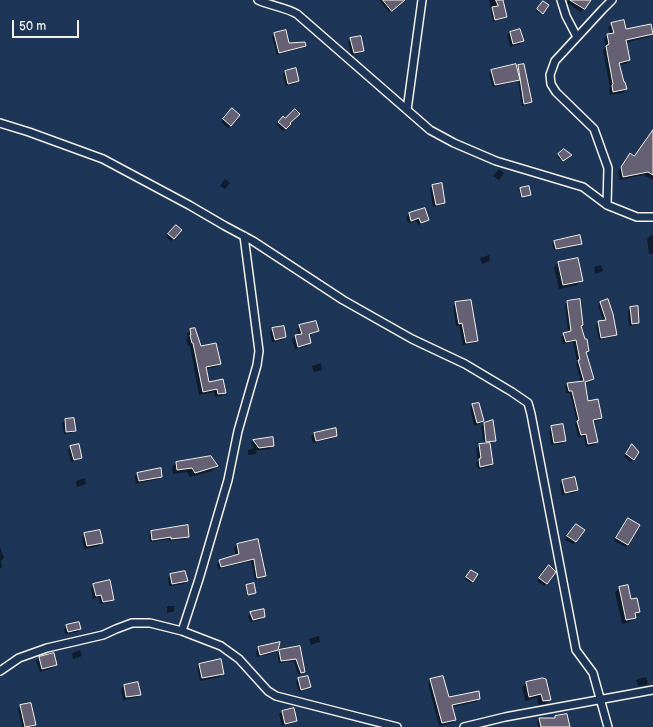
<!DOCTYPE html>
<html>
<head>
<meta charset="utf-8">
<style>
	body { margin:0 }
	#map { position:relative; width:653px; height:727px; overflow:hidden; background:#1d3557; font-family:"Balsamiq Sans",sans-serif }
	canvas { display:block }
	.scale { position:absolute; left:12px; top:20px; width:67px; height:18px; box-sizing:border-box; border:2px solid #f4f1e8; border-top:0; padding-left:5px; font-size:12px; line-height:14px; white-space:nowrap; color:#f4f1e8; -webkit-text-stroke:3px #1d3557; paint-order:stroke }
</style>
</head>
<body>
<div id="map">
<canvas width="653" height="727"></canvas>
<div class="scale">50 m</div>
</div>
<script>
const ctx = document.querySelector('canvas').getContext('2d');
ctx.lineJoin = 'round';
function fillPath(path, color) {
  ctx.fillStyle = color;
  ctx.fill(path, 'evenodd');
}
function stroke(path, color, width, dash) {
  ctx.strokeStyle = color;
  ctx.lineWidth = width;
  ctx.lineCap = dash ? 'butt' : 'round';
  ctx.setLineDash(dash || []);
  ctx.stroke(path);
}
const shadow = new Path2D(`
	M379 0H398V5L389 12Z
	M489 0H503L506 17 504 19 493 22Z
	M569 0H590L581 12 567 3Z
	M542 3V13L541 14 536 11Z
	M612 24 625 30 652 34 648 37 625 43 629 60 626 64 618 65 626 89 623 93 610 95 609 89 610 88 603 50 606 47 604 39 607 35 610 34 608 27Z
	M519 30 523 41 520 44 510 47 507 35 510 32Z
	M275 34 288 44 305 46 302 48 277 55 272 37Z
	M351 39 363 50 360 53 351 55 348 42Z
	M523 65 530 102 528 104 522 106 518 81 493 87 489 73 491 71 516 68 518 66Z
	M286 72 298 81 295 84 286 86 283 74Z
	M229 113 231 125 228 128 221 122Z
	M283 118 290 124 283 131 276 125Z
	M653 131V180L644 175 620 180 618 172 626 158 630 155 633 157Z
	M564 150 570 155 562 161 557 156Z
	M499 169 504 173 499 180 493 176Z
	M225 179 230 183 225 189 220 186Z
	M433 186 444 202 441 205 433 207 430 189Z
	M521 189 529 195 521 197 519 190Z
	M425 209 428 220 425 222 418 225 416 221 408 223 406 217 409 214Z
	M173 229 180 230 171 241 166 237Z
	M653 235V254H649L647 239 650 236Z
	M555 242 581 243 579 246 554 250 552 244Z
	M489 255 490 261 482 264 480 258Z
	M558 263 582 280 577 285 559 289 554 268Z
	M601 265 603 271 595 274 594 267Z
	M607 301 616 335 613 337 599 340 596 325 599 322H604L598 306 600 303Z
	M567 302 580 326 588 351 586 353 593 379 590 382 584 383 588 403 601 418 599 420 593 422 597 442 594 445 586 447 584 436 578 437 575 424 577 422 570 393H566L565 387 567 384 581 382 576 364 577 362 573 342 563 344 561 337 564 334 568 333 565 305Z
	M456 303 477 340 474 343 463 345 459 325 456 326 453 306Z
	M631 308 638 323 635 325 629 326 628 311Z
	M300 326 318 331 315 333 308 335 310 343 307 346 295 349 292 339 295 336 299 335 297 329Z
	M273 329 285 337 282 340 272 342 270 332Z
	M191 330 201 348 220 363 216 367 205 369 208 383 225 392 221 396 215 397 214 392 199 395 190 346H188L186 339 188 338 187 334Z
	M321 363 322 370 314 372 312 366Z
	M473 405 483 421 480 424 474 426 470 408Z
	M65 420 75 430 72 433 64 434 62 423Z
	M492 422 495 440 492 443 489 444 492 464 489 467 478 469 476 463 478 461 476 448 479 445H484L481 427 484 424Z
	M552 427 565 441 562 444 551 445 549 430Z
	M314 433 336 435 333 438 313 443 311 436Z
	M272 438 273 446 270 449 255 451 257 453 256 454 248 455V450L254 448 251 443 253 441Z
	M632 445 634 459 631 462 624 457Z
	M71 447 81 458 78 460 71 462 68 450Z
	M177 463 217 466 212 471 190 477 187 472 173 474 172 467Z
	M138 474 161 477 158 479 136 484 135 476Z
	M85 478 86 484 77 487 76 481Z
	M562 481 577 490 574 493 562 495 560 484Z
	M628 519V544L625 547 614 541Z
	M576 525 575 542 573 544 565 540Z
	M151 532 188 536 186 539 169 541V539L150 542 149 535Z
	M85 534 102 543 99 546 84 549 82 537Z
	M257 540 264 576 262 578 255 580 251 561 218 569 217 564 220 561 236 556 234 548 237 545Z
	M0 547 4 558 1 561 2 567 0 569Z
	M546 570V583L544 586 537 581Z
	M471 571 477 575 471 583 465 579Z
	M171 575 186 581 184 584 169 586 168 578Z
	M253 584 255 593 247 596 245 587Z
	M94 585 113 599 110 602 100 604 99 597 93 599 91 588Z
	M620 588 639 611 630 622 622 624 615 592Z
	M168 606H174V611L167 613V607Z
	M251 613 264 617 261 620 250 622 248 616Z
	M67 626 80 629 77 632 65 634 64 629Z
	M319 636 320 642 311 645 309 639Z
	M300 647 304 671 298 675 294 661 279 663 277 653 280 651Z
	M259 648 277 650 274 653 257 657 256 651Z
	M80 650 82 656 73 659 72 653Z
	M39 658 56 665 53 668 40 672 36 661Z
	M200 665 223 674 220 677 200 681 197 667Z
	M646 677 648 683 646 685 638 686 636 680 638 679Z
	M298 679 309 686 307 689 299 692 296 682Z
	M431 680 448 697 479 699 476 702 452 707 455 720 452 723 439 726 428 683Z
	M527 683 550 699 545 704 538 705 537 698 525 701 522 687Z
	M124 686 140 694 137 697 123 700 121 689Z
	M21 706 35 725 33 727H22L18 709Z
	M282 712 296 721 293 723 282 726 279 714Z
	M567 715 569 727H538L537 722 539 719H553L555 717Z`);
const building = new Path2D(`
	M383 0H405L392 11Z
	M496 0H503L507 17 495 20 492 7 498 6Z
	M570 0H591L585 9Z
	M543 1 549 5 543 14 537 9Z
	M624 20 626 29 651 24 653 34 626 40 630 60 619 63 624 82H625L627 89 613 92 612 85 613 84 606 46 609 44 607 34 614 33 611 23Z
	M520 29 524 41 513 44 510 32Z
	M286 30 289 43 305 42 306 46 279 53 274 33Z
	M361 36 364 51 354 53 350 38Z
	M516 64 520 80 495 85 491 70Z
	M524 64 532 102 524 104 518 65Z
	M296 68 299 81 288 84 285 71Z
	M232 108 240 115 231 126 223 119Z
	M295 109 300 114 290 123 291 124 286 129 278 122 283 116 285 118Z
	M653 130V175L648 172 623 177 621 167 630 153 634 156Z
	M564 149 572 155 563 161 558 154Z
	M442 183 445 203 436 205 432 185Z
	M529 186 531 195 522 197 520 188Z
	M425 208 429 220 421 223 419 218 411 221 409 213Z
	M176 225 182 230 174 239 168 234Z
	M580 235 582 244 556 249 554 241Z
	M578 258 583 281 563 285 558 262Z
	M580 299 583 325 581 326 585 339H587L589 351 586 352 594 379 585 382 588 401 598 399 602 418 593 420 598 442 588 444 586 434 581 435 577 421 579 420 572 391H569L567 383 584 381 578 360H580L576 340 566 342 563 333 571 331 567 301Z
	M608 299 613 314 617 335 601 338 598 321 606 320 600 302Z
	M471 300 478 341 466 343 462 323 459 324 455 302Z
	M638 306 639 323 632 324 630 307Z
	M316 321 319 331 309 334 311 343 298 347 295 335 302 334 299 325Z
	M284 326 286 337 275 340 272 328Z
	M195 328 201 346 216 343 221 364 206 367 209 382 223 379 226 393 218 394 217 389 203 392 193 343H192L190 335H191L190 329Z
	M479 403 484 421 477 423 472 404Z
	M74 418 76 431 66 432 65 419Z
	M493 420 496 441 486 442 484 423Z
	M563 424 566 441 554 443 551 426Z
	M336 428 337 436 316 441 314 433Z
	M273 437 274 446 259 448 253 440Z
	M490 443 493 464 480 467 479 459 481 458 479 444Z
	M79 444 82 458 74 460 70 446Z
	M632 444 639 452 634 460 626 454Z
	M211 456 218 466 195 473 192 468 177 470 176 462Z
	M161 468 162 477 139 481 137 473Z
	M575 477 578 490 565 493 562 480Z
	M628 518 640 525 628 545 616 538Z
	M576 524 585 530 576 542 567 536Z
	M188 525 189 537 171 539V537L152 540 151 531Z
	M100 530 103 543 87 546 84 533Z
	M258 539 266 576 257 578 254 559 221 567 219 560 239 554 237 544Z
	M549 565 556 572 547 584 539 578Z
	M471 570 478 574 473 582 466 577Z
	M185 571 188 581 172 584 170 574Z
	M110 580 114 600 103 602 101 595 96 596 93 584Z
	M254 583 256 593 248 595 246 585Z
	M628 585 631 599 637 598 640 612 635 613 636 618 626 620 619 587Z
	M264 609 265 617 253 620 250 612Z
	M79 622 81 629 68 632 66 625Z
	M280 642 278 650 260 655 258 647Z
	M300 646 305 672 301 673 296 659 281 661 279 650Z
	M54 653 57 665 42 669 39 657Z
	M221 659 224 674 202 678 199 664Z
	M308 676 311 687 301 690 298 678Z
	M443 676 449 697 479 691 480 699 452 705 456 720 442 723 430 679Z
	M543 678 546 679 551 700 543 701 541 694 529 697 526 682Z
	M138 682 141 695 126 697 124 685Z
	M31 703 36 725 25 727 20 705Z
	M294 708 297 721 285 724 282 711Z
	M567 714 570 727H541L539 718H555V716Z`);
const street = new Path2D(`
	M258 0C271 6 285 7 297 14L430 130 454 143 496 161 583 187 607 205 637 217H653
	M561 0 566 16 577 37
	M407 110 422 0
	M0 123 29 132 103 159 189 205 225 226 253 241 343 300 412 339 465 364 512 392 528 403 531 414 576 650 593 673 608 727
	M607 205 608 168 594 129 556 92 551 84 550 75 555 61 603 9 612 0
	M182 631 199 579 228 480 238 431 257 365 259 351 244 236
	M0 671 19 658 47 648 103 635 116 629 132 623H150L182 631 221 646 239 659 268 691 276 696 397 727
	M464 727 505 717 653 690`);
fillPath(shadow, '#0007');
fillPath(building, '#656074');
stroke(building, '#f4f1e8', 1);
stroke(street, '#f4f1e8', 10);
stroke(street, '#1d3557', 7);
</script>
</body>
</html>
